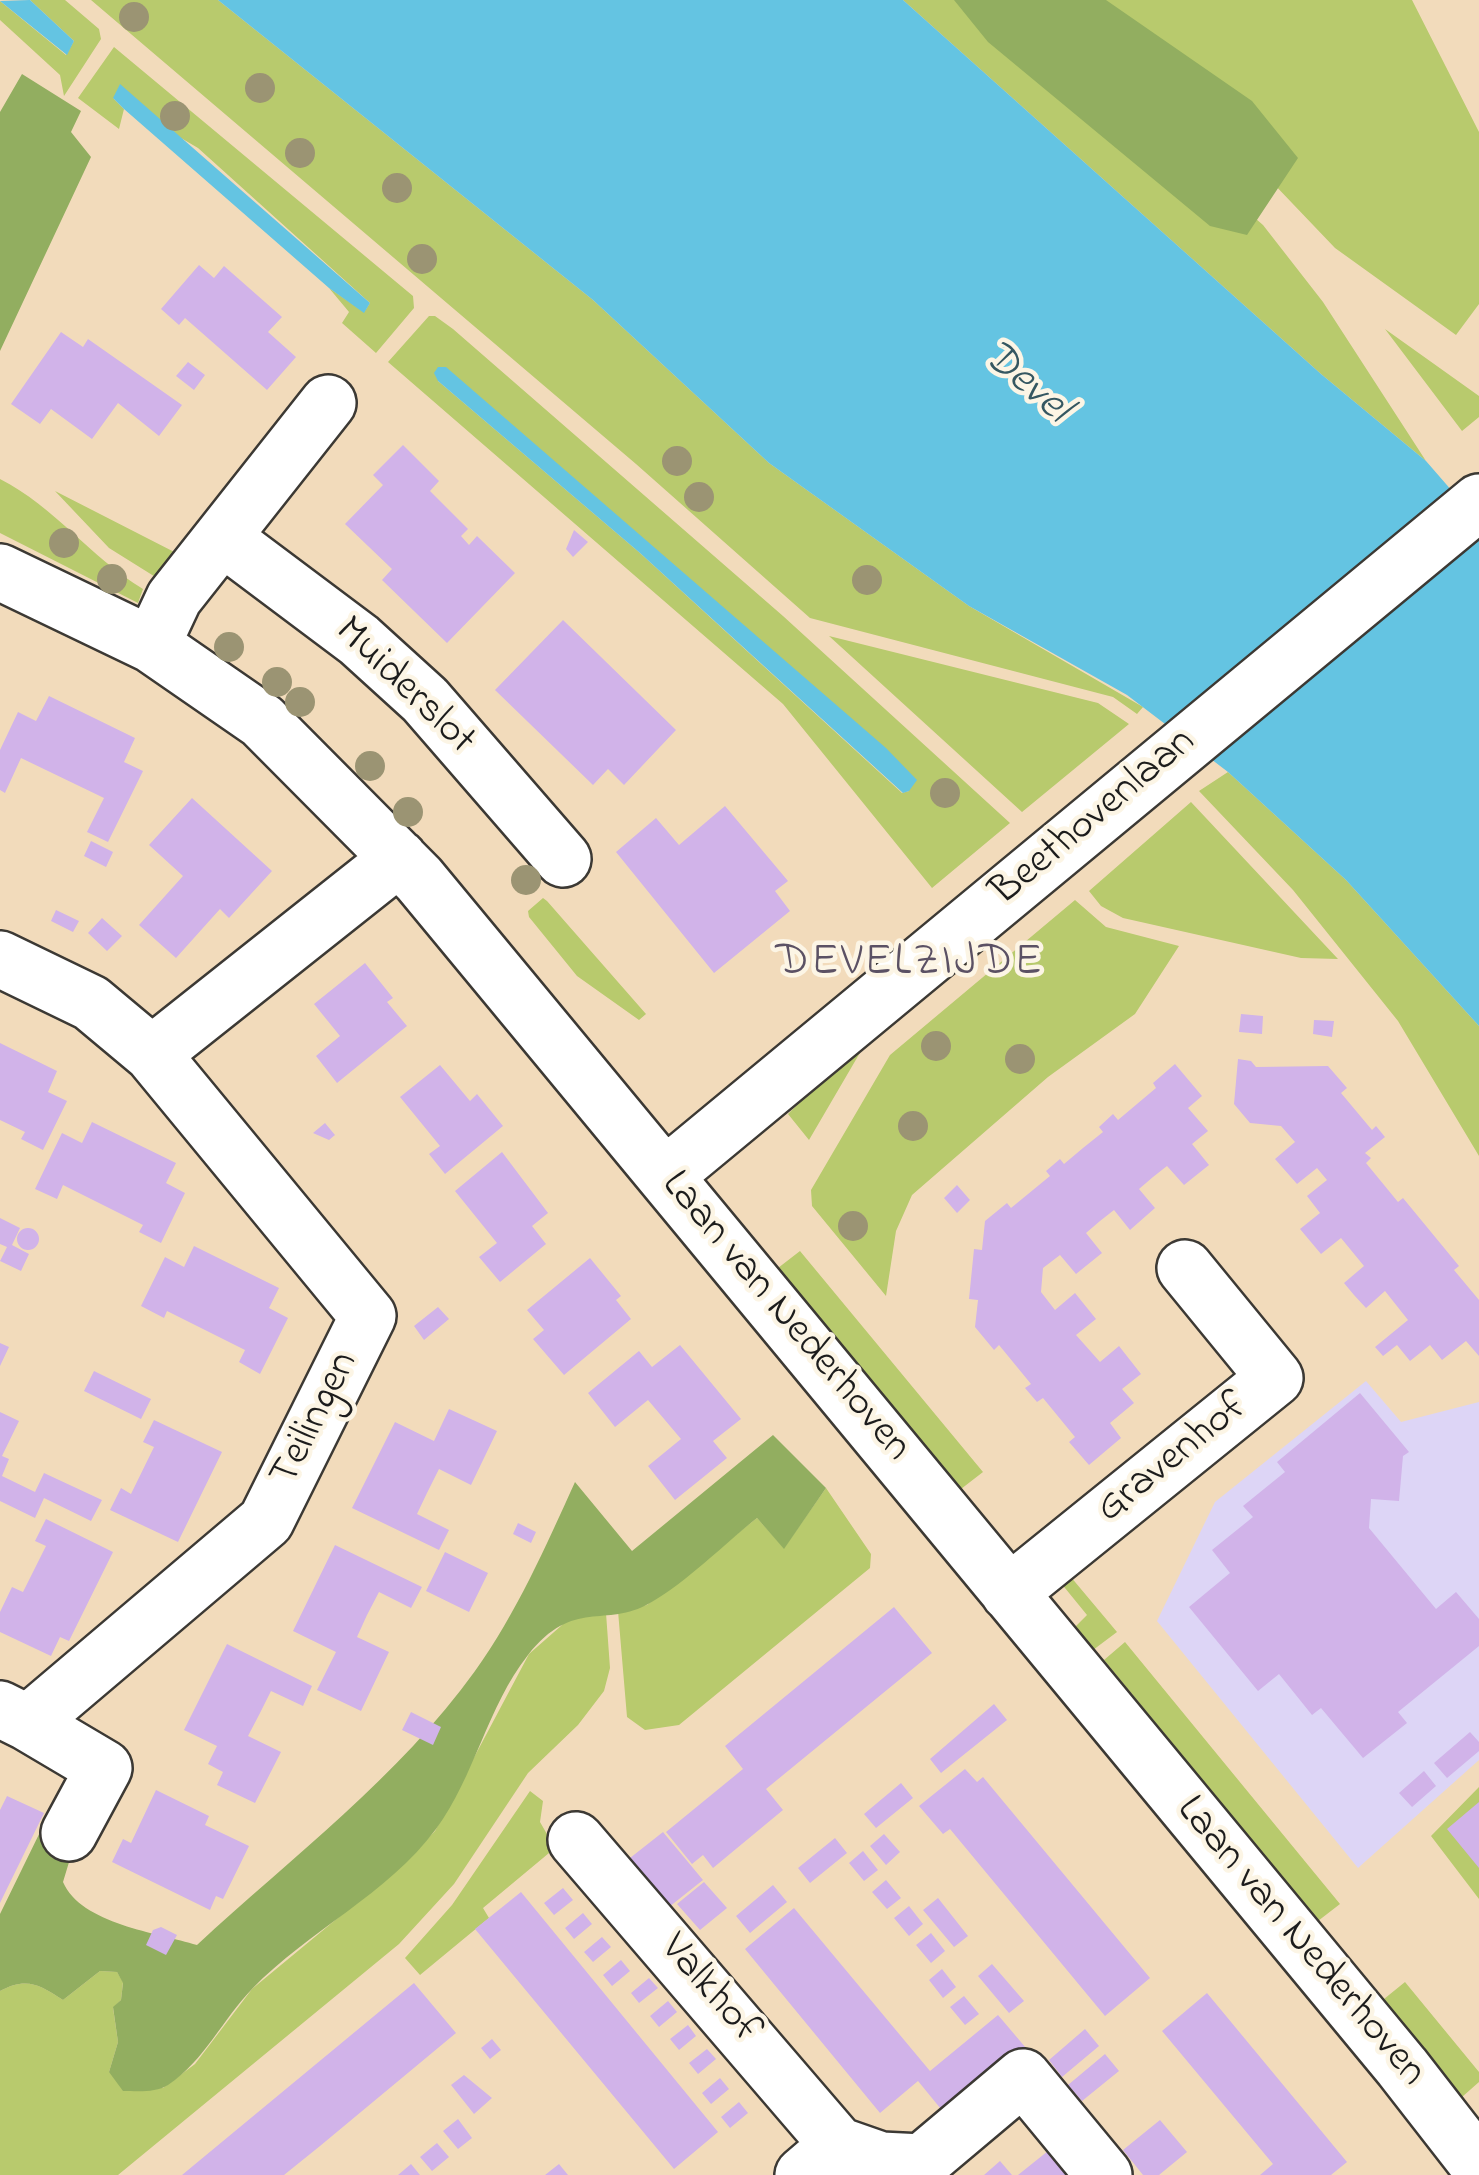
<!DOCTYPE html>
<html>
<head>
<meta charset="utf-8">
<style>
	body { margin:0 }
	canvas { display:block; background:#f2dbbb }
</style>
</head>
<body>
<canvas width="1479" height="2175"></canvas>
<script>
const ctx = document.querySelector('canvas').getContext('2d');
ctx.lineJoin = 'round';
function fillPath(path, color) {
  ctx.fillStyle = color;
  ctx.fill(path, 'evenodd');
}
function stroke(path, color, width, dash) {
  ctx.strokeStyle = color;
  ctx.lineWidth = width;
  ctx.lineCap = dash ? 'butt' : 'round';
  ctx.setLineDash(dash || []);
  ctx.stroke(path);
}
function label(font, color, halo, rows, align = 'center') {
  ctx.font = font + ' "Indie Flower",sans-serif';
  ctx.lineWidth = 9;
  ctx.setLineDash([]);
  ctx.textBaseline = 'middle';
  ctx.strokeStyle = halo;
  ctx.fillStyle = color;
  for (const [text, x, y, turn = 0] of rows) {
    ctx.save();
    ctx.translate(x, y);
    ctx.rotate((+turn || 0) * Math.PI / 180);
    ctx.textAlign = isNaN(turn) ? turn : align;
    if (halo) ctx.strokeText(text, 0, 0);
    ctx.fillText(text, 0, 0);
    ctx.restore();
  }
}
const built = new Path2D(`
	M1366 1381 1401 1422 1479 1402V1760L1358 1868 1157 1621 1215 1502Z`);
const green = new Path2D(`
	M30 0H65L99 29 101 39 64 96 60 75 0 20V1L66 55 74 41Z
	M91 0H218L593 300 769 463 969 606 1143 707 1137 714 1113 697 810 618 636 464Z
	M903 0H1004L1263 225 1323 302 1426 461 1321 374Z
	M1061 0H1412L1479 132V304L1456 335 1335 248 1271 181Z
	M114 47 413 296 414 308 376 353 342 323 349 312 329 288 364 312 370 303 198 148 113 98 124 109 119 129 78 98Z
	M429 316H435L453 329 783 616 1010 823 932 888 783 704 388 362ZM438 367 446 368 748 630 909 791 902 793 640 553 438 381Z
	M1385 329 1479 396V417L1462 431Z
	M0 479C55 507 90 557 143 589L138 603 0 533Z
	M55 491 186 558 165 583 109 548Z
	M829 636 1098 703 1129 724 1022 812Z
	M1228 772 1346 880 1479 1026V1156L1398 1021 1293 890 1199 791Z
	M1191 802 1338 959 1301 958 1123 918 1101 906 1089 891Z
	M543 898 547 901 646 1014 639 1020 577 976 529 917 528 911Z
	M1075 900 1106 927 1179 946 1135 1014 1048 1077 912 1195 896 1231 886 1296 812 1206 811 1190 890 1055Z
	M856 1046 861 1051 809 1140 788 1114Z
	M800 1251 983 1472 961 1489 778 1268Z
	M826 1488 871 1554 870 1568 679 1725 645 1730 627 1717 618 1611 647 1605 757 1518 784 1548Z
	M1065 1570 1117 1632 1093 1650 1075 1627 1087 1615 1056 1577Z
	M606 1613 610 1668 604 1691 578 1725 528 1773 454 1884 399 1944 118 2175H0V1991C26 1977 39 1984 63 2000L100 1971 117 1972 123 1982 121 2000 113 2008 118 2042 109 2072 163 2088 195 2064 252 1989 403 1864 435 1831 529 1654 570 1618Z
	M1125 1642 1340 1904 1318 1921 1104 1660Z
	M1479 1787V1899L1431 1836Z
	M530 1791 543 1801 540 1822 555 1848 483 1908 489 1918 420 1975 405 1958 452 1905Z
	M1405 1982 1479 2072V2082L1462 2097 1384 1999Z`);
const forest = new Path2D(`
	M954 0H1106L1252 101 1298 158 1247 235 1210 226 988 42Z
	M22 74 81 111 71 132 91 157 0 351V112Z
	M773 1435 826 1488 784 1549 757 1518C722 1546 688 1581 650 1603 605 1629 574 1597 528 1655 487 1707 475 1776 436 1829 388 1894 308 1931 252 1989 222 2020 205 2060 168 2085 156 2093 137 2091 123 2091L109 2072 118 2042 113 2007 121 2000 123 1983 117 1972 100 1971 63 2000C39 1984 26 1977 0 1991V1914L44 1824 76 1839 63 1882C81 1924 158 1933 197 1945 292 1857 399 1777 475 1671 516 1614 546 1546 575 1482L632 1551Z`);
const water = new Path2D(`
	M30 0 74 41 67 55 0 1Z
	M218 0H903L1321 374 1426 461 1479 522V1026L1346 880 1228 772 1127 695 969 606 769 463 593 300Z
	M120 84 370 303 364 313 329 288 124 109 113 98Z
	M438 367H446L886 748 917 780 909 791 903 793 640 553 438 381 434 373Z`);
const building = new Path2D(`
	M199 265 214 278 224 266 282 317 268 332 296 357 267 390 185 318 179 325 161 309Z
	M61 332 83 347 88 339 182 405 159 436 118 403 92 439 51 409 40 424 11 404Z
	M188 362 205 375 194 390 176 376Z
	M403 445 439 481 430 491 468 529 461 536 469 545 477 536 515 573 447 643 382 580 392 569 345 524 383 485 373 475Z
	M574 530 588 542 573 557 566 549Z
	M563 620 676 730 624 785 608 769 593 785 495 690Z
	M49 696 135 738 124 762 143 771 108 842 87 832 104 798 21 758 5 793 0 790V750L18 712 36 721Z
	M192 798 272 871 229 918 220 909 176 958 139 925 183 876 149 845Z
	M725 806 788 881 775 891 790 911 714 973 616 852 656 818 679 845Z
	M91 841 113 852 106 867 84 856Z
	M56 910 79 921 73 932 51 921Z
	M102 918 122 936 107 951 88 933Z
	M365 963 393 998 387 1002 407 1026 337 1083 316 1056 340 1036 314 1004Z
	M1241 1014 1263 1016 1262 1034 1239 1032Z
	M1314 1020 1334 1021 1332 1037 1313 1034Z
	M0 1043 57 1071 48 1092 67 1101 43 1150 21 1139 25 1132 0 1120Z
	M1238 1059 1251 1061 1256 1067 1328 1066 1347 1088 1341 1093 1372 1130 1376 1126 1385 1137 1365 1153 1371 1158 1366 1163 1398 1202 1403 1198 1459 1266 1454 1270 1479 1300V1356L1466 1341 1442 1360 1430 1345 1410 1361 1397 1345 1383 1356 1375 1347 1408 1320 1385 1291 1366 1308 1354 1295 1344 1283 1364 1266 1341 1238 1321 1254 1300 1229 1320 1213 1307 1196 1327 1180 1317 1168 1297 1184 1275 1159 1295 1142 1281 1126 1250 1123 1234 1104Z
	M1175 1064 1202 1096 1188 1108 1208 1131 1192 1144 1209 1165 1184 1185 1167 1166 1153 1177 1139 1189 1155 1208 1130 1230 1114 1210 1100 1221 1086 1233 1102 1253 1076 1274 1060 1255 1043 1268 1041 1292 1055 1310 1075 1293 1096 1319 1076 1335 1100 1362 1119 1346 1141 1374 1122 1389 1134 1403 1110 1423 1121 1438 1089 1465 1069 1442 1075 1437 1043 1398 1037 1402 1025 1388 1031 1384 999 1345 994 1350 975 1327 978 1300 969 1299 974 1249 982 1250 985 1221 1007 1203 1011 1208 1050 1176 1046 1171 1060 1159 1064 1164 1083 1148 1103 1132 1099 1127 1113 1114 1118 1120 1156 1088 1153 1083Z
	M440 1065 470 1101 477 1094 503 1126 445 1174 429 1154 440 1146 400 1097Z
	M92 1122 176 1163 166 1183 185 1193 161 1243 139 1232 143 1225 63 1185 57 1199 35 1189 62 1133 82 1143Z
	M325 1123 335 1135 329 1140 313 1133Z
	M502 1152 548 1213 532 1226 546 1244 500 1282 479 1257 497 1243 455 1191Z
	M957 1185 970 1200 957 1213 944 1198Z
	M0 1218 20 1228 12 1245 29 1254 21 1271 0 1261 7 1247 0 1244Z
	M17 1239a11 11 0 1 1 22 0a11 11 0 1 1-22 0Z
	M194 1246 279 1288 269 1308 288 1318 260 1374 239 1362 245 1350 167 1311 164 1318 141 1306 165 1257 184 1267Z
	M590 1258 621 1296 616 1300 631 1319 564 1375 533 1339 544 1330 527 1310Z
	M438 1307 449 1319 424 1340 414 1326Z
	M0 1343 9 1347 0 1366Z
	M680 1345 741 1419 713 1441 727 1458 675 1500 648 1466 681 1439 648 1400 615 1427 588 1393 639 1351 652 1367Z
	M94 1371 151 1399 141 1419 84 1391Z
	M1360 1393 1409 1452 1403 1456 1399 1501 1371 1499 1369 1528 1436 1609 1456 1592 1479 1619V1646L1398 1712 1407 1723 1363 1758 1321 1708 1312 1715 1279 1674 1258 1691 1189 1607 1230 1573 1212 1550 1253 1517 1243 1506 1285 1472 1277 1462Z
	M449 1409 497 1431 471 1485 439 1469 427 1493 417 1514 449 1530 439 1550 352 1508 395 1422 434 1441Z
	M0 1412 19 1421 2 1456 9 1459 2 1476 35 1492 44 1473 102 1500 91 1521 44 1498 35 1518 0 1501Z
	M154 1420 222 1452 178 1542 110 1510 121 1488 131 1494 154 1447 143 1442Z
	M46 1519 113 1552 69 1641 60 1637 51 1656 0 1632V1612L12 1587 23 1592 46 1546 35 1541Z
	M518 1523 536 1532 531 1543 513 1534Z
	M335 1545 422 1587 411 1608 379 1592 367 1615 357 1637 389 1652 361 1711 317 1690 336 1652 293 1631Z
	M445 1552 488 1573 469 1612 426 1591Z
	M894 1607 932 1653 766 1789 783 1810 713 1868 703 1855 692 1864 666 1832 743 1769 725 1746Z
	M227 1644 312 1686 303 1706 271 1691 259 1715 248 1736 281 1752 255 1803 217 1785 223 1772 208 1764 217 1746 184 1730Z
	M994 1704 1007 1720 941 1773 930 1759Z
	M411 1712 441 1727 433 1745 402 1730Z
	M1470 1732 1479 1742V1751L1447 1778 1434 1763Z
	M965 1769 977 1782 983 1777 1150 1978 1105 2016 950 1829 943 1834 919 1806Z
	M1424 1771 1436 1786 1412 1807 1399 1793Z
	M901 1783 913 1798 876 1828 864 1814Z
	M156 1790 209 1816 205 1825 249 1846 223 1899 216 1896 210 1910 112 1862 123 1839 131 1843Z
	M7 1796 44 1813 0 1903V1810Z
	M1479 1802V1868L1447 1829Z
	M663 1832 703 1880 669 1907 630 1858Z
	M884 1834 900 1852 886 1865 870 1846Z
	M835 1838 847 1853 810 1883 798 1868Z
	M863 1851 878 1870 864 1881 849 1863Z
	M886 1880 901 1898 887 1909 872 1892Z
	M704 1882 727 1908 700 1930 677 1904Z
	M773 1885 787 1902 750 1933 736 1916Z
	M563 1888 573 1900 554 1915 544 1903Z
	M521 1892 718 2132 674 2169 475 1929Z
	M938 1898 968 1936 954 1947 923 1910Z
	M909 1906 923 1924 909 1936 894 1918Z
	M794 1908 930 2071 998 2015 1026 2048 945 2114 918 2081 880 2113 745 1949Z
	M583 1913 592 1924 574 1939 565 1928Z
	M161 1927 177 1935 166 1955 146 1945 153 1930Z
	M931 1933 945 1951 931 1963 916 1945Z
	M602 1937 611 1947 593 1962 584 1952Z
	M621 1960 630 1971 612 1986 603 1975Z
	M992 1964 1024 2001 1009 2013 978 1976Z
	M942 1969 956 1987 943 1998 929 1980Z
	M649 1978 658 1988 639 2003 631 1993Z
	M414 1983 456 2033 320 2146 284 2175H182Z
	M1207 1993 1347 2162 1331 2175H1260L1273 2164 1162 2031Z
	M964 1996 979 2014 965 2025 950 2007Z
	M668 2001 677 2012 659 2027 650 2016Z
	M688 2025 696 2036 679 2050 670 2039Z
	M1085 2029 1099 2046 1062 2077 1049 2060Z
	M492 2039 501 2050 490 2059 481 2048Z
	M707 2049 716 2059 698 2074 689 2063Z
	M1105 2054 1119 2071 1082 2101 1068 2085Z
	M464 2075 492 2098 474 2114 451 2085Z
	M720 2078 729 2089 711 2104 702 2093Z
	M739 2102 748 2113 730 2128 721 2117Z
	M458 2119 472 2138 458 2149 443 2131Z
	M1160 2120 1187 2152 1159 2175H1143L1123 2150Z
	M437 2143 449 2157 432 2171 420 2157Z
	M1048 2151 1068 2175H1018Z
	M1000 2161 1012 2175H984Z
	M411 2164 420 2175H398Z
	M559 2164 568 2175H545Z`);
const minor = new Path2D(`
	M223 538 359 640 425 700 563 859
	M0 572 152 645 262 721 419 879 1402 2067 1479 2166
	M152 645 174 598 328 403
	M0 959 91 1003 152 1054 368 1316 266 1521 28 1723 0 1709
	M152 1054 399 858
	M666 1175 1479 502
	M1009 1593 1275 1378 1185 1268
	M28 1723 104 1768 69 1833
	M576 1840 838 2145
	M803 2175 838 2145 881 2160 922 2162 1023 2077 1104 2175`);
const trees = [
	[134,17],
	[260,88],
	[175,116],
	[300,153],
	[397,188],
	[422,259],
	[677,461],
	[699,497],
	[64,543],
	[112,579],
	[867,580],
	[229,647],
	[277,682],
	[300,702],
	[370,766],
	[945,793],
	[408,812],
	[526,880],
	[936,1046],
	[1020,1059],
	[913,1126],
	[853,1226]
];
const streetNames = [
	["Muiderslot",403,688,44],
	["Beethovenlaan",1095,819,-40],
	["Laan van Nederhoven",784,1318,50],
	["Teilingen",317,1420,-63],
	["Gravenhof",1174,1460,-39],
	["Laan van Nederhoven",1299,1943,50],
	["Valkhof",708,1991,49]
];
const waterNames = [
	["Devel",1024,385,41]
];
const neighbourhoodNames = [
	["DEVELZIJDE",910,966]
];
fillPath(built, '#ddd5f6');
fillPath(green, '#b8ca6d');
fillPath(forest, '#92ae60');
fillPath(water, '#64c4e2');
fillPath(building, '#d1b3e9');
stroke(minor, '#3c3934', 60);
stroke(minor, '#fff', 55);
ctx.fillStyle = '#9b9473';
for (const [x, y] of trees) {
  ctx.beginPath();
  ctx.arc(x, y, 15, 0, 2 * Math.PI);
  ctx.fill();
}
label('42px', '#1c1c1c', '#fcf5e5', streetNames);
label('italic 45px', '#355761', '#fcf5e5', waterNames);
ctx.letterSpacing = '2.5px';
label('45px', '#5b5164', '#fcf5e5', neighbourhoodNames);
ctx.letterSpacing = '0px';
</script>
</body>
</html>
